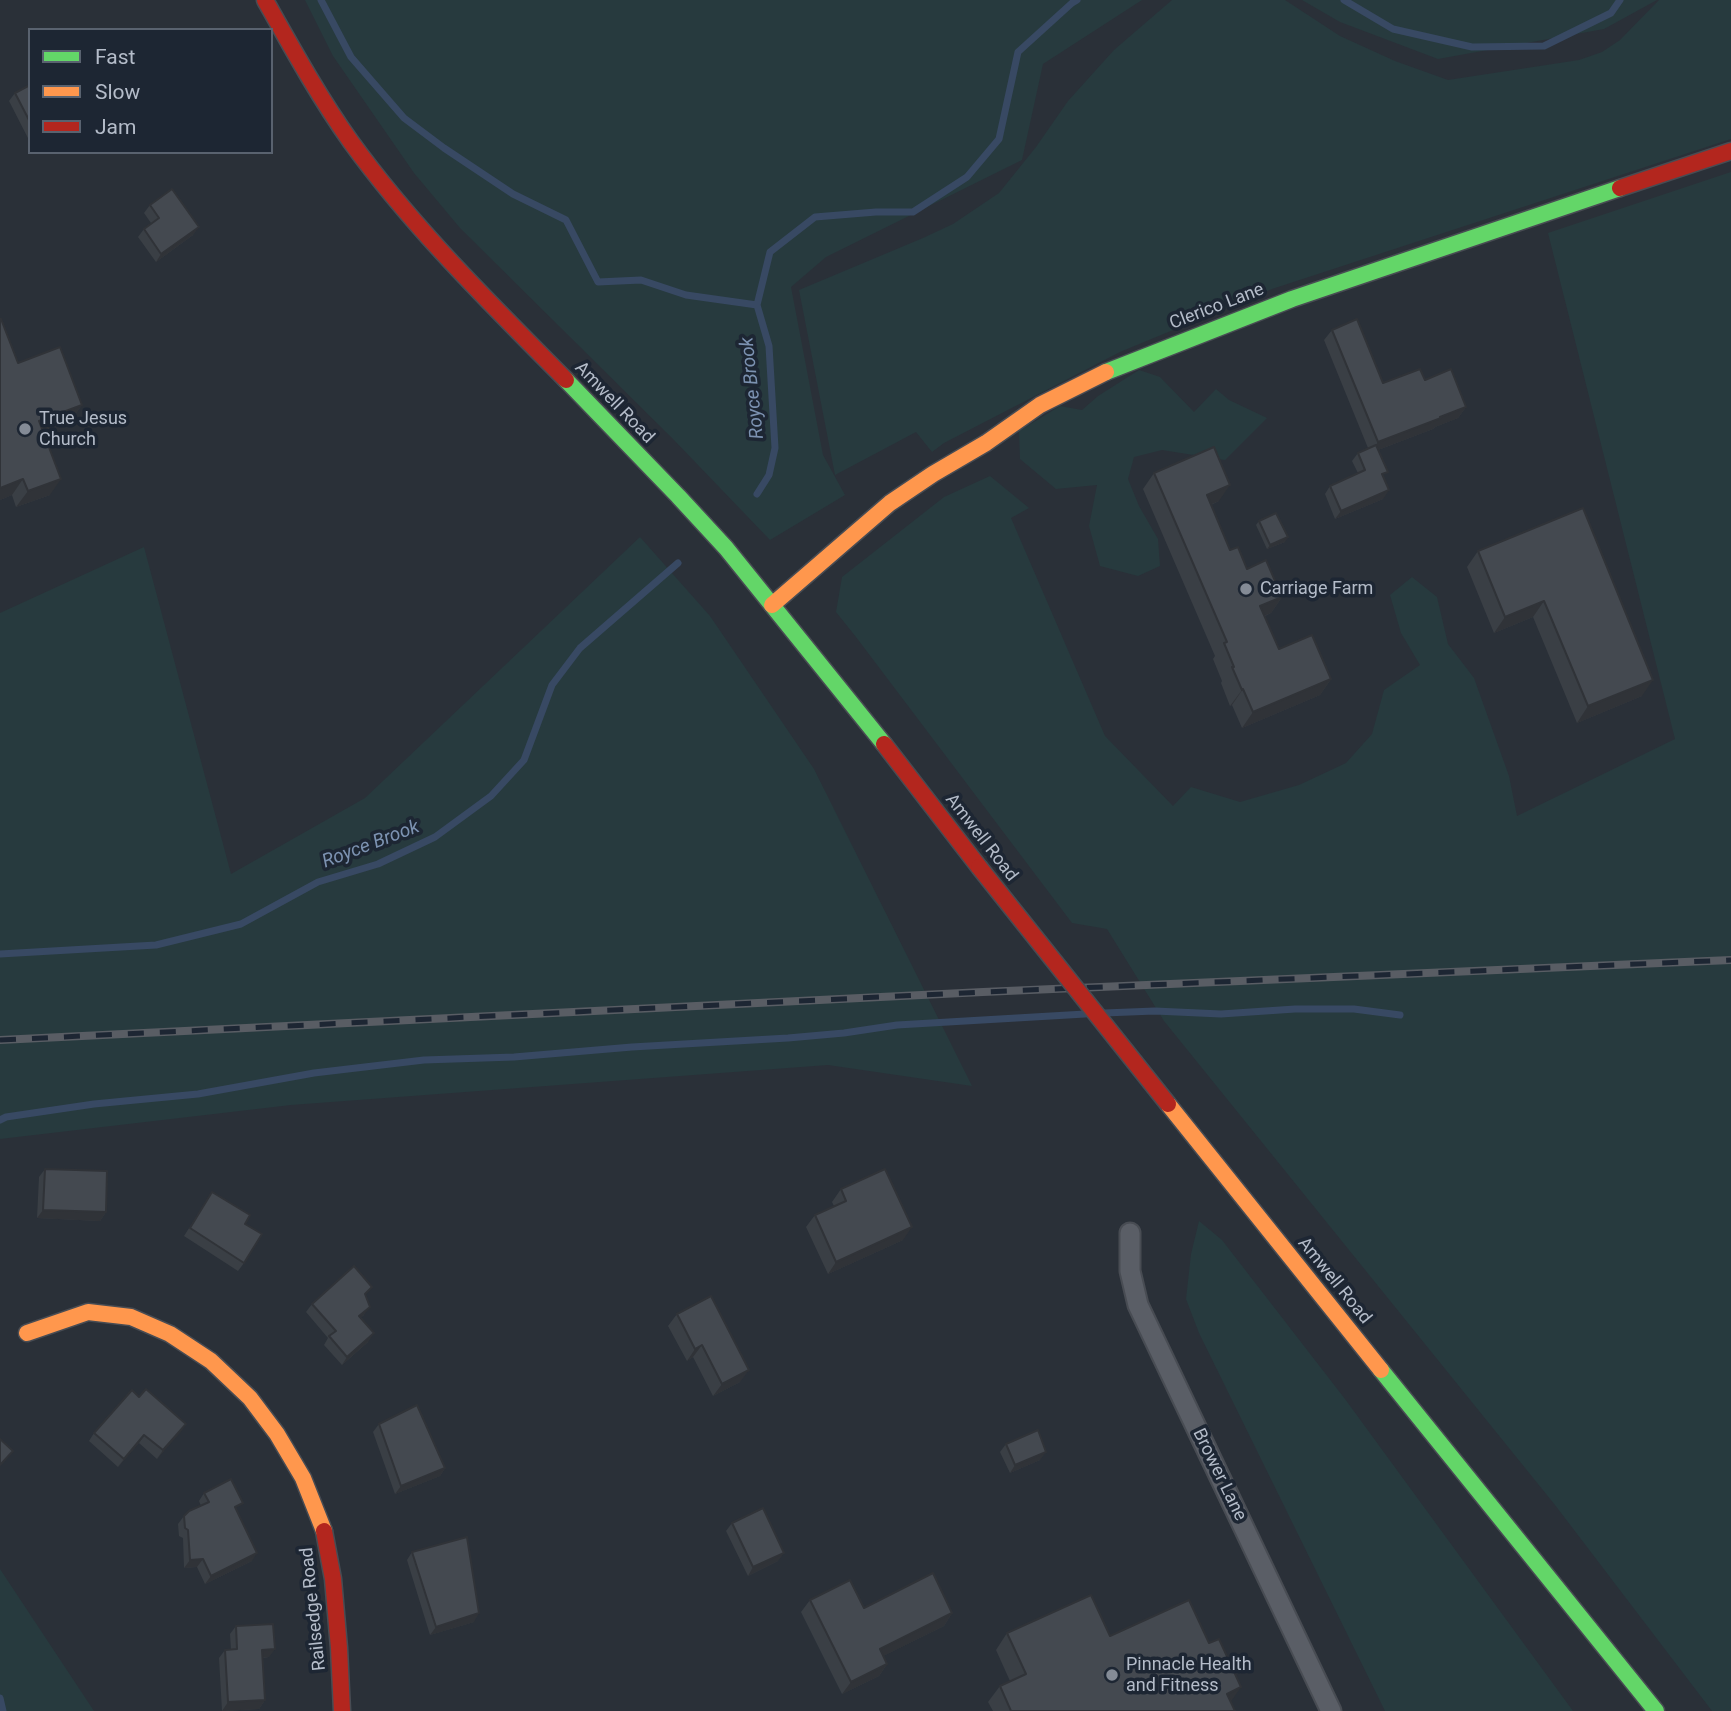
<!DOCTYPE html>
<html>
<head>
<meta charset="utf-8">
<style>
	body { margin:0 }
	#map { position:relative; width:1731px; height:1711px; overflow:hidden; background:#2a3038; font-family:Roboto,sans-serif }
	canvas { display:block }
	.legend { position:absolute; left:28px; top:28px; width:245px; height:126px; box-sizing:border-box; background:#1d2633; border:2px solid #59626f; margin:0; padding:9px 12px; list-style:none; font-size:21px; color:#b4bcc9 }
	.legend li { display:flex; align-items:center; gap:14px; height:35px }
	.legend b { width:35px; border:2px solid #59626f }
</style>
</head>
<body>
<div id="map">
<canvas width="1731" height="1711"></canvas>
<ul class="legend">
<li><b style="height:9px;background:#63d668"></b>Fast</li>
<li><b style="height:9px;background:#ff974d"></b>Slow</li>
<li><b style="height:9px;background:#b3261e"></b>Jam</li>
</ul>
</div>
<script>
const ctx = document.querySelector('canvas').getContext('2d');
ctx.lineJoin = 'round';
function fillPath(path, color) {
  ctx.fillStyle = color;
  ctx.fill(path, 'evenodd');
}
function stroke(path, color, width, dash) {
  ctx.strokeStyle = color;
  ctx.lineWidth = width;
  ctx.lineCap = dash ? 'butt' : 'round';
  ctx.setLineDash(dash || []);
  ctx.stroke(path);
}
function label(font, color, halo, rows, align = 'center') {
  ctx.font = font + ' Roboto,sans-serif';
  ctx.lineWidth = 7;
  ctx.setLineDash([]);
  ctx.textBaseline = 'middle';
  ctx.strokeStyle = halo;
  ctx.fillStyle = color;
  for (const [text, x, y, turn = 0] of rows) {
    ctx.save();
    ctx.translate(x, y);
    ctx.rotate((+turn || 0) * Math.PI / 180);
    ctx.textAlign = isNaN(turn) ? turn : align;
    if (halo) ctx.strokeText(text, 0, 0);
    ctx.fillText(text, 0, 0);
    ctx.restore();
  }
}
const green = new Path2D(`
	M305 0H1142L1043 64 1022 160 826 257 791 287 823 455 845 495 770 540 673 439 460 228 414 173 333 56Z
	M1172 0H1285L1340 36 1395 61 1448 80 1579 60 1602 52 1620 40 1659 0H1731V139L1272 289 1120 352 944 443 932 452 916 432 835 475 799 290 923 238 953 224 999 193 1036 147 1068 101 1114 50Z
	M1302 0H1657L1604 29 1438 59 1340 22Z
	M1731 172V1711H1712L1555 1505 1164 1021 1107 929 1072 923 856 637 836 612 842 577 944 497 990 476 1029 508 1011 518 1105 736 1173 806 1191 787 1240 802 1299 785 1346 763 1372 734 1384 690 1420 665 1401 633 1390 595 1412 577 1437 597 1448 644 1474 678 1509 776 1517 816 1675 739 1548 233Z
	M1139 370 1160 377 1194 412 1216 389 1229 400 1267 418 1225 460 1162 450 1134 457 1128 479 1139 506 1158 539 1160 566 1138 576 1100 566 1089 526 1097 485 1056 489 1020 459 1019 431 1060 406 1082 410 1098 396Z
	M640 537 710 616 814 769 972 1086 828 1065 291 1105 0 1139V613L144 547 231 874 365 798Z
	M1199 1221 1222 1240 1345 1399 1573 1711H1385L1199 1333 1186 1299 1191 1254Z
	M0 1569 94 1711H0Z`);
const stream = new Path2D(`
	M321 0 351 57 404 118 444 148 513 194 566 220 598 282 641 280 686 295 757 305
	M1344 0 1393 29 1472 47 1544 46 1611 13 1620 0
	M757 494 769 475 775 448 769 346 757 305 770 252 815 217 876 212H913L967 177 999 139 1018 52 1072 3 1077 0
	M0 954 156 945 241 924 318 882 378 864 435 837 491 796 524 760 552 685 580 648 678 563
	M1104 1013 1155 1011 1221 1014 1295 1009H1354L1400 1015
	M0 1120 6 1117 94 1104 198 1094 314 1073 424 1060 514 1057 632 1047 788 1038 844 1033 897 1025 1085 1014
	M0 1698 3 1711`);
const street = new Path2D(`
	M1130 1233V1271L1138 1305 1331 1711`);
const fast = new Path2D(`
	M1106 372 1292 299 1620 188
	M566 380 678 496 726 548 884 744
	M1381 1370 1656 1711`);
const slow = new Path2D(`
	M772 605 890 503 933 474 986 443 1040 405 1106 372
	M1168 1104 1381 1370
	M27 1333 88 1312 131 1317 170 1334 211 1361 250 1398 277 1434 303 1478 324 1531`);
const jam = new Path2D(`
	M265 0C292 48 319 97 351 142 414 229 491 304 566 380
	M1620 188 1731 151
	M884 744 979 867
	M324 1531 333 1579 339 1648 342 1711`);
const rail = new Path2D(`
	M0 1040 983 992 1731 960`);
const jamBridge = new Path2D(`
	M979 867 1168 1104`);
const wall = new Path2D(`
	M30 85V142L9 101 15 93Z
	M150 205 193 235 156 262 138 237 144 229 151 223 144 213Z
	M0 319 18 363 82 405 70 421 43 431 50 495 16 507 12 495 0 500Z
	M1332 330 1383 383 1425 380 1466 407 1458 418 1435 427 1433 429 1378 450 1383 478V499L1335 519 1325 494 1330 486 1358 473 1352 461 1358 453 1368 448 1324 340Z
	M1154 473 1219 501 1211 505 1230 550 1247 569 1282 597 1271 613 1265 616 1279 649 1331 679 1320 695 1242 728 1232 705 1230 706 1221 683 1222 681 1213 659 1215 656 1143 489Z
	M1583 508 1642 696 1577 723 1533 617 1494 633 1467 567 1478 551Z
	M1259 521 1285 542 1267 549 1256 525Z
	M45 1169 106 1212 100 1221 37 1218 39 1177Z
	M841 1189 903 1240 828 1274 806 1227 815 1215 834 1206 832 1202Z
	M212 1192 245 1224 244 1263 238 1271 184 1236Z
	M366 1296 364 1315 360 1318 368 1342 342 1365 324 1345 328 1338 306 1312 312 1304Z
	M677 1314 740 1382 713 1396 693 1357 687 1361 668 1326Z
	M139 1397 186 1424 157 1459 139 1443 118 1467 89 1441 94 1433Z
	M379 1424 445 1468 440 1476 395 1494 373 1432Z
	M1006 1444 1040 1460 1010 1473 1000 1452Z
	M204 1493 237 1511 252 1561 205 1584 197 1567 184 1568 183 1538 179 1536 178 1524 184 1516 201 1506 199 1501Z
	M732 1523 778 1561 748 1576 726 1531Z
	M412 1552 474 1622 430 1635 407 1560Z
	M810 1600 864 1608 952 1613 944 1626 883 1656 887 1664 879 1676 842 1694 801 1612Z
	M236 1626 269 1657 263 1658 265 1700 259 1709 222 1711 219 1658 225 1650H231L230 1634Z
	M1007 1633 1110 1636 1231 1702 1235 1711H993L988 1702 1000 1686 1010 1681 996 1650Z`);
const shadedWall = new Path2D(`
	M199 227 193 235 156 262 161 254Z
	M82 405 70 421 28 437 39 421Z
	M1466 407 1458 418 1435 427 1433 429 1370 453 1378 442Z
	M23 479 12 495 0 500V488Z
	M61 479 50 495 16 507 28 491Z
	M1230 485 1219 501 1196 511 1207 495Z
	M1389 490 1383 499 1335 519 1341 511Z
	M1288 537 1285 542 1267 549 1270 545Z
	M1282 597 1271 613 1249 622 1260 606Z
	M1544 601 1533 617 1494 633 1505 617Z
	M1331 679 1320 695 1242 728 1253 712Z
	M1653 680 1642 696 1577 723 1588 706Z
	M1243 689 1232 705 1230 706 1242 690Z
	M43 1210 106 1212 100 1221 37 1218Z
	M912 1227 903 1240 828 1274 836 1262Z
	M370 1307 364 1315 353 1324 359 1316Z
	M374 1333 368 1342 342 1365 347 1357Z
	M702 1345 693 1357 687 1361 695 1349Z
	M749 1370 740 1382 713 1396 722 1384Z
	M186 1424 180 1433 157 1459 163 1450Z
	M144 1435 139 1443 118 1467 124 1459Z
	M1046 1452 1040 1460 1010 1473 1015 1465Z
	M445 1468 440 1476 395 1494 401 1486Z
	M257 1553 252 1561 205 1584 211 1576Z
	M784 1553 778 1561 748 1576 753 1567Z
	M203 1559 197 1567 184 1568 190 1560Z
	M479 1613 474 1622 430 1635 436 1627Z
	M952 1613 944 1626 871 1662 880 1649Z
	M275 1649 269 1657 257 1658 262 1650Z
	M887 1664 879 1676 842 1694 851 1682Z
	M1241 1687 1230 1703 1227 1694Z
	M265 1700 259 1709 222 1711 228 1702Z`);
const building = new Path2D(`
	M30 85V122L15 93Z
	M172 189 199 227 161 254 144 229 159 218 150 205Z
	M0 319H1L18 363 60 347 82 405 39 421 61 479 28 491 23 479 0 488Z
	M1357 319 1383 383 1420 369 1425 380 1451 369 1466 407 1440 417 1441 418 1378 442 1332 330Z
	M1376 445 1388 472 1382 474 1389 490 1341 511 1330 486 1365 470 1358 453Z
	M1214 447 1230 485 1207 495 1230 550 1238 547 1247 569 1266 560 1282 597 1260 606 1279 649 1312 635 1331 679 1253 712 1243 689 1242 690 1232 667H1234L1224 643 1227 642 1154 473Z
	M1583 508 1653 680 1588 706 1544 601 1505 617 1478 551Z
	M1276 513 1288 537 1270 545 1259 521Z
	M45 1169 107 1171 106 1212 43 1210Z
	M885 1169 912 1227 836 1262 815 1215 846 1201 841 1189Z
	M212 1192 250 1215 245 1224 262 1234 244 1263 190 1228Z
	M354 1266 372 1287 365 1294 370 1307 359 1316 374 1333 347 1357 329 1336 336 1331 312 1304Z
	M711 1296 749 1370 722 1384 702 1345 695 1349 677 1314Z
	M146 1389 186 1424 163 1450 144 1435 124 1459 94 1433 132 1390 139 1397Z
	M417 1405 445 1468 401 1486 379 1424Z
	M1038 1430 1046 1452 1015 1465 1006 1444Z
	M0 1439 13 1451 0 1465Z
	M231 1479 243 1503 235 1507 257 1553 211 1576 203 1559 190 1560 188 1530 185 1528 184 1516 189 1511 209 1502 204 1493Z
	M763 1508 784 1553 753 1567 732 1523Z
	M467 1537 479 1613 436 1627 412 1552Z
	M933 1573 952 1613 880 1649 887 1664 851 1682 810 1600 850 1580 864 1608Z
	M1091 1595 1110 1636 1189 1600 1209 1643 1219 1639 1241 1687 1227 1694 1235 1711H1011L1000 1686 1026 1674 1007 1633Z
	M273 1624 275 1649 262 1650 265 1700 228 1702 225 1650 237 1649 236 1626Z`);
const markers = [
	[25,429,7,"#848b96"],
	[1246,589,7,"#848b96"],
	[1112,1675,7,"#848b96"]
];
const streetNames = [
	["Clerico Lane",1217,307,-21],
	["Amwell Road",614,403,46],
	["Amwell Road",981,838,52],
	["Amwell Road",1334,1281,51],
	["Brower Lane",1219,1475,64],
	["Railsedge Road",314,1609,-96]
];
const poiNames = [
	["True Jesus",39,419],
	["Church",39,440],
	["Carriage Farm",1260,589],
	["Pinnacle Health",1126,1665],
	["and Fitness",1126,1686]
];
const waterNames = [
	["Royce Brook",753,388,-96],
	["Royce Brook",371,845,-21]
];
fillPath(green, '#273a3e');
stroke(stream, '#384963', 7);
stroke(street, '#484c53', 23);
stroke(fast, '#484c53', 19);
stroke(slow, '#484c53', 19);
stroke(jam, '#484c53', 19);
stroke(street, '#5a5e66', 19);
stroke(fast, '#63d668', 16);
stroke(slow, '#ff974d', 16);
stroke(jam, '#b3261e', 16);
stroke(rail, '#595d64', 8);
stroke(rail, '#1d2633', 5, [16]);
stroke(jamBridge, '#484c53', 19, []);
stroke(jamBridge, '#b3261e', 16);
fillPath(wall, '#3a3f45');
fillPath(shadedWall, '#303338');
fillPath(building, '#444950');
stroke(building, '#303338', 2);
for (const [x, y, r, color] of markers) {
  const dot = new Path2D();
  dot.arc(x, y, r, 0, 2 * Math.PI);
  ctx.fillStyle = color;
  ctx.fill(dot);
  stroke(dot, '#1d2633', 2.5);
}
label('18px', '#b4bcc9', '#1d2633', streetNames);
label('18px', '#b4bcc9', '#1d2633', poiNames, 'left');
label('italic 19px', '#7c92b1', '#1d2633', waterNames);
</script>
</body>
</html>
